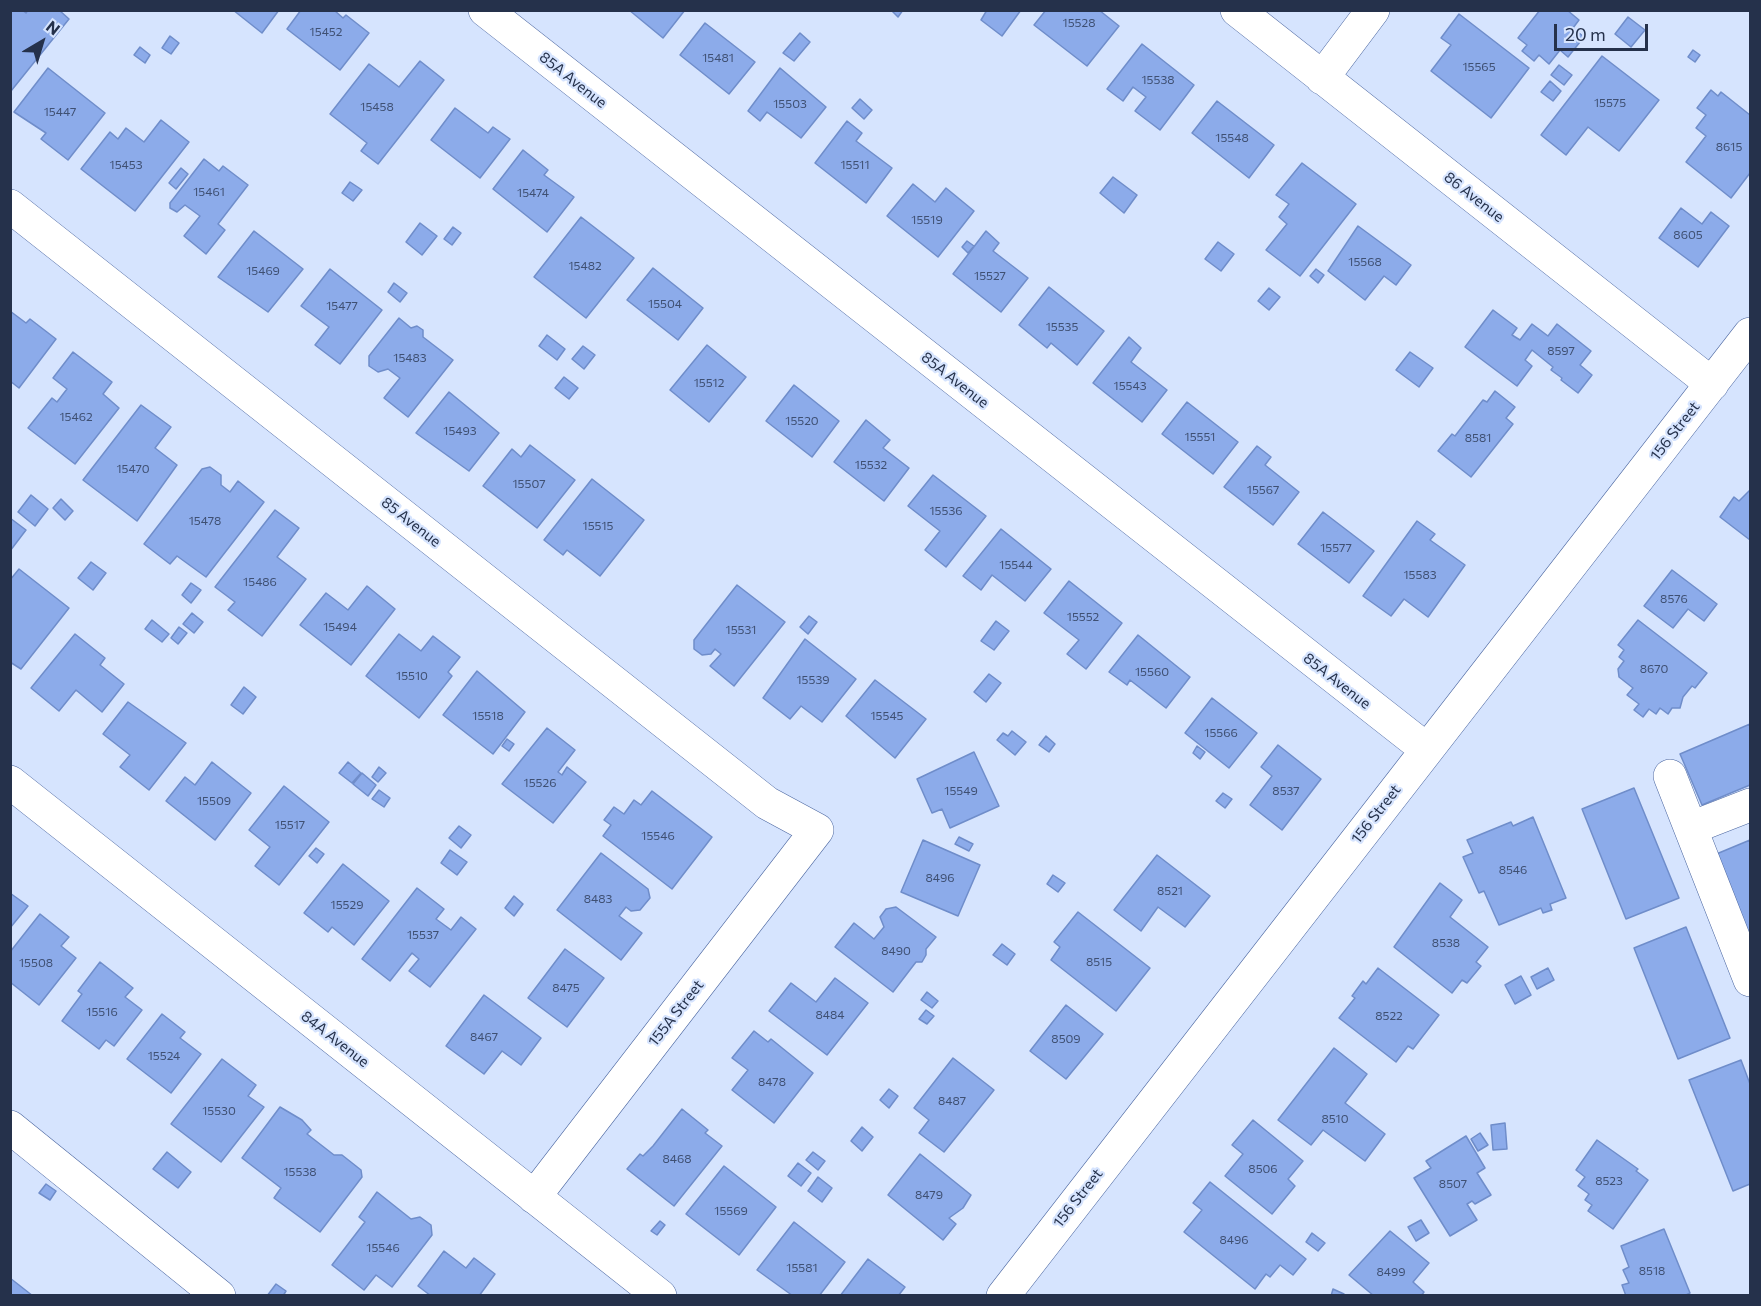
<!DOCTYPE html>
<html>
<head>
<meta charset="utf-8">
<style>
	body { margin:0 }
	#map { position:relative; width:1761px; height:1306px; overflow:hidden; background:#d6e4fe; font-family:Commissioner,sans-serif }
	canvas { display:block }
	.frame { position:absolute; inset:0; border:12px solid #25314b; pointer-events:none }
	.north { position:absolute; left:12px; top:12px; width:60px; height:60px; -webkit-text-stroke:4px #d6e4fe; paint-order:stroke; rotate:38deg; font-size:16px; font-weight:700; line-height:24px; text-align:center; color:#25314b }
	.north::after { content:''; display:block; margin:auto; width:21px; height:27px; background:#25314b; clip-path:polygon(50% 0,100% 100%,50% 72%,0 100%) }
	.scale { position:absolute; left:1554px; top:24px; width:94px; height:27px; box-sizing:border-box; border:3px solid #25314b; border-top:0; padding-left:8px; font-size:18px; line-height:21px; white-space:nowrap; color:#25314b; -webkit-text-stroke:4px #d6e4fe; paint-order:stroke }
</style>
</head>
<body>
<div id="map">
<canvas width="1761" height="1306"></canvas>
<div class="frame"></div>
<div class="north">N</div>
<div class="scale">20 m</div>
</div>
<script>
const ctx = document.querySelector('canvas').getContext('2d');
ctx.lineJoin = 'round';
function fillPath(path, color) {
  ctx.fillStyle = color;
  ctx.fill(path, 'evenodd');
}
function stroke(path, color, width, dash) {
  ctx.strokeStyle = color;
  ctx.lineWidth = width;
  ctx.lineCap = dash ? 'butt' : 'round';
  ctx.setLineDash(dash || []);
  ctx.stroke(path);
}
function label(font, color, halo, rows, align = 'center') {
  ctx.font = font + ' Commissioner,sans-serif';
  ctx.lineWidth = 4.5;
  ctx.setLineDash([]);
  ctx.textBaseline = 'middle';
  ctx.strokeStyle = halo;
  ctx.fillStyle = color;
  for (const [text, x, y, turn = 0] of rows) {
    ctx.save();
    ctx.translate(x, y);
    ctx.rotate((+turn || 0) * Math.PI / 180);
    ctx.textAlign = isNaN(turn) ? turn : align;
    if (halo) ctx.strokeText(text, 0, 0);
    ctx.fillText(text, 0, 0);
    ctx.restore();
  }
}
const building = new Path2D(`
	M10 10H22L26 13 28 10H59L69 19 11 91Z
	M233 10H279L262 33Z
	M301 10H334L343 18 346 15 369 33 340 70 287 29Z
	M629 10H685L663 38Z
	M891 10H903L898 17Z
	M987 10H1021L1002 36 981 20Z
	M1046 10H1099L1119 26 1087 66 1034 25Z
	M1540 10H1567L1579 20 1573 28 1584 37 1568 57 1560 50 1549 64 1539 55 1534 61 1522 51 1527 45 1518 38Z
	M1459 14 1529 68 1491 118 1431 71 1451 45 1441 38Z
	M1628 17 1645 30 1631 47 1615 34Z
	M705 23 755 62 729 94 680 55Z
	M800 33 810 42 794 61 783 53Z
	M170 36 179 43 171 54 162 48Z
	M1142 44 1194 85 1160 130 1135 111 1146 97 1133 87 1123 101 1107 89Z
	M140 47 150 55 145 63 134 55Z
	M1693 50 1700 55 1695 62 1688 57Z
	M1602 56 1659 100 1619 151 1588 127 1566 155 1541 135Z
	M420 61 444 80 378 164 361 151 367 143 330 114 369 64 399 87Z
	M1559 65 1572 75 1564 85 1551 75Z
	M48 68 105 113 68 160 41 139 46 133 14 112Z
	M780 68 826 107 801 138 767 112 760 121 748 111Z
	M1550 81 1561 91 1553 101 1541 92Z
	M1711 90 1718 96 1721 92 1750 115V173L1731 198 1686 162 1706 136 1696 128 1706 115 1697 108Z
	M860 99 872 110 864 119 852 108Z
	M1217 101 1274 145 1249 178 1192 133Z
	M455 108 488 133 493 127 510 139 480 178 431 140Z
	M161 120 189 142 135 211 81 169 110 132 118 139 126 128 144 142Z
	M847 121 862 133 856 141 892 168 866 203 815 163Z
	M523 150 548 170 544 175 574 197 547 232 493 189Z
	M204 159 219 171 223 166 248 185 218 224 225 230 206 254 184 236 200 216 185 205 177 212 170 208V203Z
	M1302 163 1356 204 1300 276 1266 250 1287 224 1279 217 1289 204 1276 195Z
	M181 168 188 174 176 189 169 183Z
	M1113 177 1137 195 1124 213 1100 193Z
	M350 182 362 190 353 201 342 193Z
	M913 184 935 202 946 188 974 211 938 257 887 216Z
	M1681 208 1702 224 1711 212 1729 226 1698 267 1659 238Z
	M581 217 634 258 586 318 534 277Z
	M420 223 437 236 422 255 406 242Z
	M1358 226 1411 265 1396 285 1384 276 1365 300 1328 271Z
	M453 227 461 233 452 245 444 239Z
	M254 231 303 269 268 312 218 277Z
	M986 231 999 243 993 251 1028 278 1001 312 953 274Z
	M967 241 974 246 968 253 962 247Z
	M1218 242 1234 254 1221 271 1205 259Z
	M653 268 703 308 678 340 627 300Z
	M330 269 382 310 340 364 315 345 329 327 301 306Z
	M1316 269 1324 275 1318 283 1310 276Z
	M394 283 407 293 400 302 388 292Z
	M1049 287 1104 331 1077 365 1051 343 1047 348 1019 325Z
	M1269 288 1280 297 1269 310 1258 301Z
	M1493 310 1517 328 1512 335 1520 340 1532 324 1548 336 1557 324 1591 351 1580 365 1592 375 1578 393 1561 380 1562 378 1551 370 1553 367 1532 350 1525 360 1532 366 1517 386 1465 347Z
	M10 311 26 323 30 319 56 339 19 388 10 381Z
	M399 318 411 328 417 326 423 330V337L453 360 408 417 384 398 400 378 388 369 378 372 369 366V356Z
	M547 335 565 349 557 360 539 346Z
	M1129 337 1141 348 1131 362 1167 390 1142 422 1093 383Z
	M707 345 746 377 709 422 670 390Z
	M583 346 595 355 584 369 572 359Z
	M73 352 112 382 103 394 119 408 75 464 28 428 52 398 57 402 67 389 53 378Z
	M1410 352 1433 368 1419 387 1396 370Z
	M564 377 578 388 569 399 555 388Z
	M794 385 839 421 812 457 766 421Z
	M1495 391 1515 407 1506 418 1513 424 1471 477 1438 451 1452 434 1455 436 1483 400 1487 402Z
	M449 392 499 433 469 471 416 433Z
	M1187 402 1238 442 1213 474 1162 434Z
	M141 405 171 427 155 448 177 465 137 521 83 480Z
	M866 420 890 440 883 448 909 468 884 501 834 462Z
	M530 445 575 480 537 528 483 486 512 449 521 457Z
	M1257 446 1271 457 1265 465 1299 492 1273 525 1224 487Z
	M210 467 221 475V485L230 492 238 481 264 502 206 577 177 556 170 564 144 544 202 469Z
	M933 475 986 516 946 567 925 550 940 531 908 506Z
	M592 479 644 520 600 576 567 550 563 555 544 540Z
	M1750 490V540L1720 517 1734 497 1739 501Z
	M31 495 48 509 35 526 18 512Z
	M61 499 73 511 65 520 53 508Z
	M275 510 299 528 277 557 306 579 262 636 228 610 235 602 215 587Z
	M1323 512 1374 551 1349 583 1298 544Z
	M10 518 26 530 10 551Z
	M1417 521 1435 534 1430 540 1465 565 1428 617 1404 599 1391 616 1363 596Z
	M1001 529 1051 569 1025 601 992 575 981 590 963 576Z
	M91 562 106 573 93 590 78 578Z
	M19 569 69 608 21 669 10 662V580Z
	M1672 570 1717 604 1704 621 1688 609 1673 628 1644 606Z
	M1069 581 1122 623 1086 669 1067 654 1079 640 1044 613Z
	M191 583 201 590 191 603 182 595Z
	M737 585 785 622 734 686 710 666 721 654 715 649 711 654 702 655 694 649V640Z
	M367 586 395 609 351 665 300 625 326 593 348 610Z
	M192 613 203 622 194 633 183 624Z
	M809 616 817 622 808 634 800 627Z
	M152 620 169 634 162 642 145 629Z
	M1638 620 1707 673 1695 688 1692 686 1683 697 1680 708H1672L1668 714 1660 708 1656 714 1649 709 1643 717 1634 710 1639 704 1627 695 1633 688 1619 677 1618 669 1624 661 1619 657 1624 650 1618 645Z
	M996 621 1009 631 994 650 981 641Z
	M179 627 187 633 178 644 171 638Z
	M75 634 105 658 100 665 124 684 102 712 76 690 59 711 31 688Z
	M399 634 421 651 433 636 460 657 448 672 452 676 419 718 366 676Z
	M1138 635 1190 677 1166 708 1130 680 1127 685 1109 672Z
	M805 639 856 679 822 722 801 706 790 719 763 698Z
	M477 671 525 712 493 754 443 715Z
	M989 674 1001 683 986 702 974 692Z
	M875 680 926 719 895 758 846 716Z
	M244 687 256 697 243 714 231 705Z
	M1212 698 1257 733 1229 768 1185 733Z
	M128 702 186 743 149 790 120 767 130 755 103 734Z
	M1750 724V785L1702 805 1680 754Z
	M547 728 575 750 558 772 562 775 567 767 586 782 553 823 502 784Z
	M1012 731 1026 742 1015 755 997 740 1003 733 1008 736Z
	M1046 736 1055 744 1049 752 1039 745Z
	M507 739 514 744 509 751 502 746Z
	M1278 745 1321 779 1282 830 1250 805 1272 776 1261 767Z
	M1197 746 1205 752 1200 759 1193 753Z
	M974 752 999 806 950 828 942 809 932 813 917 779Z
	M212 762 251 793 215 840 166 801 185 777 195 785Z
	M348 762 361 773 352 783 339 773Z
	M379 767 386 773 378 782 372 777Z
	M362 773 376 785 368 796 353 784Z
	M284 786 329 822 279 885 255 866 270 847 249 830Z
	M1634 788 1679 898 1626 919 1582 809Z
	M379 790 390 798 384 807 372 799Z
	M652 791 712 837 672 889 603 836 611 825 604 820 614 807 624 814 634 800 641 805Z
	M1223 793 1232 799 1225 808 1216 801Z
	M1533 817 1566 898 1550 904 1552 910 1543 913 1541 908 1499 925 1484 891 1479 893 1463 857 1473 853 1467 840 1511 822 1513 826Z
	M459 826 471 835 461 848 449 838Z
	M959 837 973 844 969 851 955 844Z
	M923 840 980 865 958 916 901 892Z
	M1750 840V947L1714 855Z
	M316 848 324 854 317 863 309 856Z
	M450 850 467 862 457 875 441 863Z
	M601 853 648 889 650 898 640 910 631 911 626 907 619 916 642 933 621 960 557 910Z
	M1157 855 1210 896 1185 927 1158 907 1141 931 1114 910Z
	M343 864 389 901 354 945 332 927 328 932 304 913Z
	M1053 875 1065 883 1058 892 1047 884Z
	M1440 883 1462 900 1450 917 1488 947 1476 962 1481 966 1467 983 1462 980 1452 993 1394 947Z
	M417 888 444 909 436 919 451 930 461 917 476 929 430 987 409 971 419 959 412 953 390 981 362 959Z
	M10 893 28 906 10 928Z
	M514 896 523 904 514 916 505 908Z
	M896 907 936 937 926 949V955L922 962H916L893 992 835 947 854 923 874 939 884 927 880 917 886 909Z
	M1078 912 1150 968 1116 1011 1051 960 1060 947 1054 942Z
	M40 914 69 937 61 946 76 958 39 1005 10 982V952Z
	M1686 927 1730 1038 1678 1059 1634 948Z
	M1002 944 1015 954 1007 965 993 955Z
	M565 949 604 978 567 1027 528 998Z
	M100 962 133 988 125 997 142 1010 114 1046 106 1040 99 1049 62 1021 82 994 78 991Z
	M1378 968 1439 1015 1413 1049 1408 1046 1396 1062 1339 1018 1355 998 1352 996 1363 981 1366 984Z
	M1548 968 1554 980 1537 989 1531 977Z
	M1521 976 1531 995 1515 1004 1505 985Z
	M835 978 868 1003 827 1055 769 1011 791 983 816 1002Z
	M927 992 938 1001 932 1008 921 1000Z
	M484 995 541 1038 521 1065 502 1051 484 1074 446 1046Z
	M1066 1005 1103 1034 1066 1079 1030 1051Z
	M926 1010 934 1016 927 1024 919 1019Z
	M162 1014 185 1032 180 1038 201 1054 171 1093 127 1059Z
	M754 1031 768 1042 771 1039 813 1073 774 1123 732 1090 748 1070 732 1058Z
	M1334 1048 1367 1074 1345 1103 1385 1134 1365 1161 1323 1130 1311 1145 1278 1120Z
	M953 1058 994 1090 944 1152 919 1133 929 1120 914 1108Z
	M222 1059 256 1085 248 1096 264 1107 221 1162 171 1124Z
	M1741 1060 1750 1084V1184L1733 1191 1689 1080Z
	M889 1089 898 1096 889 1108 880 1100Z
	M280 1107 302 1120 311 1130 307 1134 334 1155H342L361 1170 362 1177 320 1232 274 1198 281 1188 242 1158Z
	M682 1109 708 1130 705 1133 722 1146 674 1206 627 1169 640 1154 643 1156 653 1146Z
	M1253 1120 1303 1161 1288 1179 1295 1186 1272 1214 1225 1176 1243 1154 1232 1145Z
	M1505 1123 1507 1149 1493 1150 1491 1125Z
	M862 1127 873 1137 862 1151 851 1141Z
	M1480 1133 1488 1145 1478 1151 1471 1139Z
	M1466 1136 1485 1168 1477 1173 1491 1195 1475 1204 1472 1201 1467 1204 1477 1220 1450 1236 1414 1178 1431 1168 1426 1161Z
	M1597 1140 1638 1169 1636 1171 1648 1180 1613 1229 1588 1211 1592 1205 1585 1200 1589 1194 1578 1186 1585 1177 1576 1170Z
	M167 1152 191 1172 178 1188 153 1169Z
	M813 1152 825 1161 818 1170 806 1160Z
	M920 1154 971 1195 963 1208 949 1218 956 1224 943 1240 888 1195Z
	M798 1163 811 1173 801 1186 788 1176Z
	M724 1166 776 1207 739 1255 686 1214Z
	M818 1177 832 1188 822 1202 808 1191Z
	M1210 1182 1306 1259 1293 1275 1280 1265 1270 1277 1266 1274 1255 1289 1184 1232 1202 1210 1193 1203Z
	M46 1184 56 1191 50 1200 39 1193Z
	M377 1192 411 1219 420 1217 431 1225 432 1235 392 1287 376 1275 364 1290 332 1265 365 1222 359 1217Z
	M1421 1220 1429 1233 1416 1241 1408 1227Z
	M660 1221 665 1225 657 1235 651 1231Z
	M794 1222 845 1262 819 1296H793L757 1270Z
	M1664 1229 1690 1293 1684 1296H1626L1622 1285 1629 1283 1623 1270 1629 1267 1621 1246Z
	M1390 1231 1429 1263 1413 1282 1424 1292 1421 1296H1374L1349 1275Z
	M1312 1233 1325 1243 1318 1251 1306 1242Z
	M444 1251 466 1268 474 1258 495 1274 479 1296H431L418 1286Z
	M868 1259 905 1287 898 1296H840Z
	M10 1278 33 1296H10Z
	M276 1284 286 1291 283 1296H267Z
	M1333 1289 1344 1294 1343 1296H1331Z`);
const minor = new Path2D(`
	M485 10 1426 749
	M1237 10 1712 384
	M1322 78 1373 10
	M10 206 767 803 817 830 534 1197
	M1670 776 1750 980
	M10 782 660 1296
	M1691 828 1750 805
	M10 1127 219 1296
	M1003 1296 1750 334`);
const numberNames = [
	["15528",1079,23],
	["15452",326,32],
	["15481",718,58],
	["15565",1479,67],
	["15538",1158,80],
	["15575",1610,103],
	["15503",790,104],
	["15458",377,107],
	["15447",60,112],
	["15548",1232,138],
	["8615",1729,147],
	["15453",126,165],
	["15511",855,165],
	["15461",209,192],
	["15474",533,193],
	["15519",927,220],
	["8605",1688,235],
	["15568",1365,262],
	["15482",585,266],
	["15469",263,271],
	["15527",990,276],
	["15504",665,304],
	["15477",342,306],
	["15535",1062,327],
	["8597",1561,351],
	["15483",410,358],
	["15512",709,383],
	["15543",1130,386],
	["15462",76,417],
	["15520",802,421],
	["15493",460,431],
	["15551",1200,437],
	["8581",1478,438],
	["15532",871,465],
	["15470",133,469],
	["15507",529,484],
	["15567",1263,490],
	["15536",946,511],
	["15478",205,521],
	["15515",598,526],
	["15577",1336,548],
	["15544",1016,565],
	["15583",1420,575],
	["15486",260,582],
	["8576",1674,599],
	["15552",1083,617],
	["15494",340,627],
	["15531",741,630],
	["8670",1654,669],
	["15560",1152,672],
	["15510",412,676],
	["15539",813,680],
	["15518",488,716],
	["15545",887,716],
	["15566",1221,733],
	["15526",540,783],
	["15549",961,791],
	["8537",1286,791],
	["15509",214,801],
	["15517",290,825],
	["15546",658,836],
	["8546",1513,870],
	["8496",940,878],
	["8521",1170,891],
	["8483",598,899],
	["15529",347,905],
	["15537",423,935],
	["8538",1446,943],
	["8490",896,951],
	["8515",1099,962],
	["15508",36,963],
	["8475",566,988],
	["15516",102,1012],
	["8484",830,1015],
	["8522",1389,1016],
	["8467",484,1037],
	["8509",1066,1039],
	["15524",164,1056],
	["8478",772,1082],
	["8487",952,1101],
	["15530",219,1111],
	["8510",1335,1119],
	["8468",677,1159],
	["8506",1263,1169],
	["15538",300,1172],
	["8523",1609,1181],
	["8507",1453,1184],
	["8479",929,1195],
	["15569",731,1211],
	["8496",1234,1240],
	["15546",383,1248],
	["15581",802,1268],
	["8518",1652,1271],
	["8499",1391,1272]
];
const streetNames = [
	["85A Avenue",573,80,38],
	["86 Avenue",1474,197,38],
	["85A Avenue",955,380,38],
	["156 Street",1675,431,-52],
	["85 Avenue",411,522,38],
	["85A Avenue",1337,681,38],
	["156 Street",1376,814,-52],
	["155A Street",676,1013,-52],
	["84A Avenue",335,1039,38],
	["156 Street",1078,1198,-52]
];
fillPath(building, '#8cabea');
stroke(building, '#6f8dca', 1.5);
stroke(minor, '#4b66a0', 34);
stroke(minor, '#fff', 33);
label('12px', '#3f5073', null, numberNames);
label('15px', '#25314b', '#d6e4fe', streetNames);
</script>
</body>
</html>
